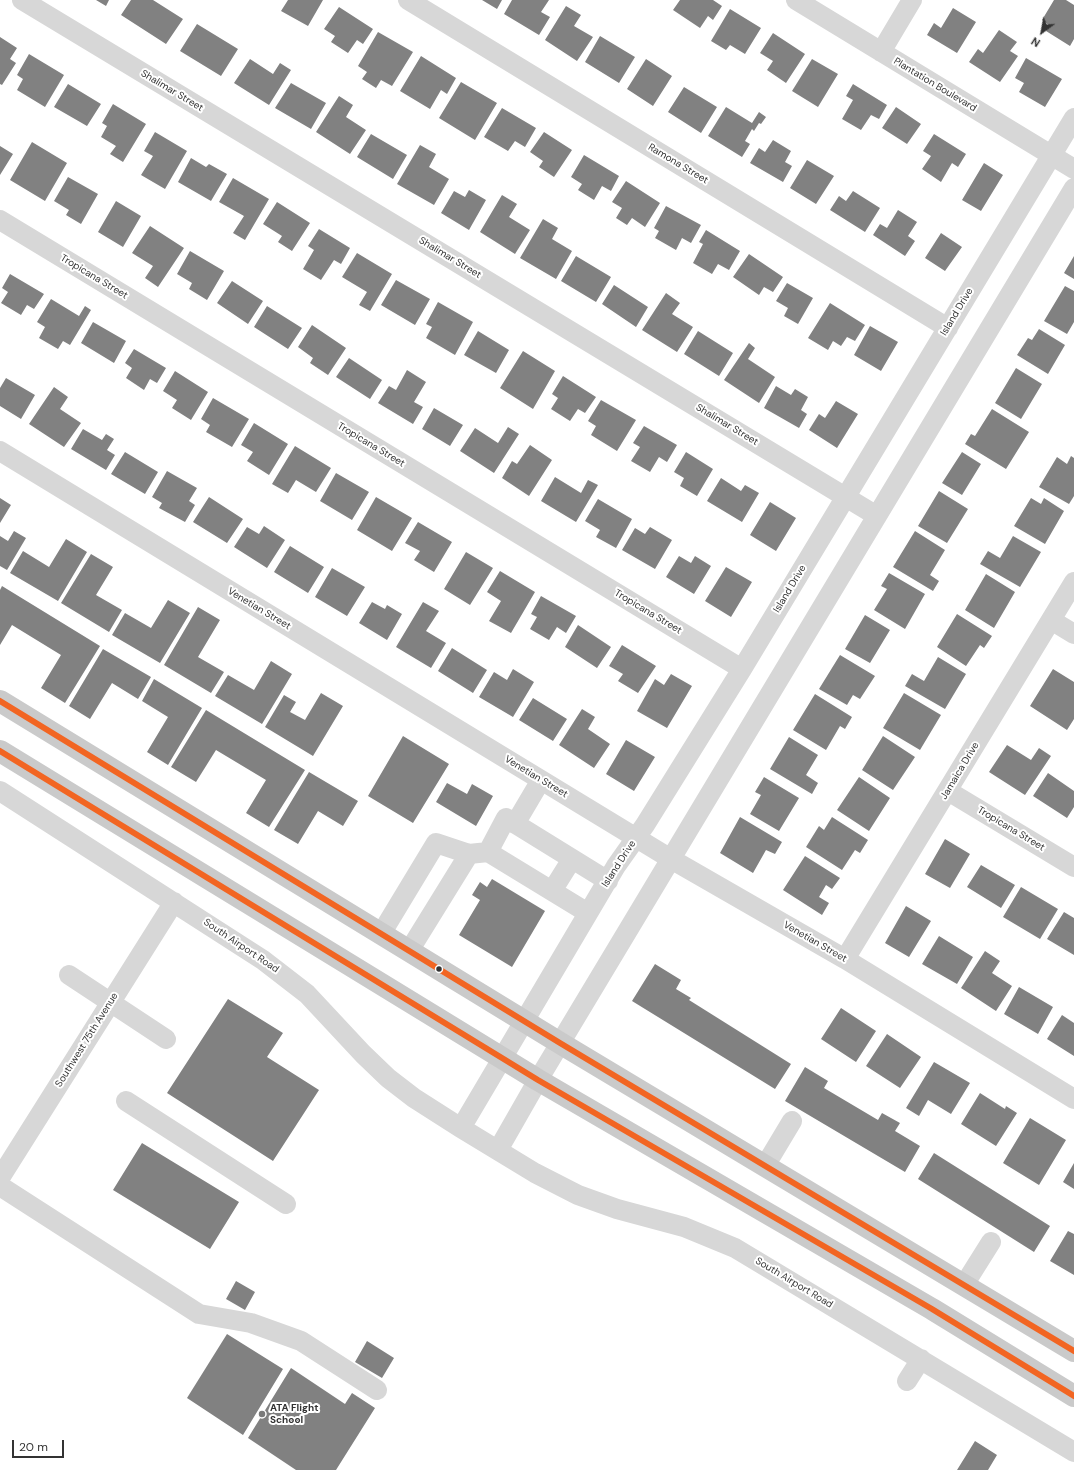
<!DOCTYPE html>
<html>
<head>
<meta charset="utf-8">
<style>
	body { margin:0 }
	#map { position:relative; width:1074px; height:1470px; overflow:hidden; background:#fff; font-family:"DM Sans",sans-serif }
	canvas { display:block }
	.north { position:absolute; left:1022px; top:12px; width:40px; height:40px; -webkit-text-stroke:3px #fff; paint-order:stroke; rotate:212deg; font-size:11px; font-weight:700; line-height:16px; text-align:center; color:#333 }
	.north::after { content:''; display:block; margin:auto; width:14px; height:18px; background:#333; clip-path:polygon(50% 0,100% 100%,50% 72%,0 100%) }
	.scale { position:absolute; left:12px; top:1440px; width:52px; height:18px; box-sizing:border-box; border:2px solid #333; border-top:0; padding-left:5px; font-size:12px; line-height:14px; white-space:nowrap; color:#333; -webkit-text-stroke:3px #fff; paint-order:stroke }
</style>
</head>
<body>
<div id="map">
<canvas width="1074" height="1470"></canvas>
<div class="north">N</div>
<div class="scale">20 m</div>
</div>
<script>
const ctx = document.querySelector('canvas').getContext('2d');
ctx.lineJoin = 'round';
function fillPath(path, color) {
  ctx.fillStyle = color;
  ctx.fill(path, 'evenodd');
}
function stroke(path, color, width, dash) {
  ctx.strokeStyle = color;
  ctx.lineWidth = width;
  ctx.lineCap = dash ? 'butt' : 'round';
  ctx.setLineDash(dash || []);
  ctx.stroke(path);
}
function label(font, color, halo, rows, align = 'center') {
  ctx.font = font + ' "DM Sans",sans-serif';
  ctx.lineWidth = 4;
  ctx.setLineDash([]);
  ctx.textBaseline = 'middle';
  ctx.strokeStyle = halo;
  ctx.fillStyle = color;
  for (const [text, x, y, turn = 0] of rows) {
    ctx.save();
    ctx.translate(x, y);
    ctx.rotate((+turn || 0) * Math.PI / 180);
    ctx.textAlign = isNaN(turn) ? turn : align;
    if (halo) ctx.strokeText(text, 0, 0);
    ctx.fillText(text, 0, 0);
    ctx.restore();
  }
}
const building = new Path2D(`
	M96 0H109L106 6Z
	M131 0H153L183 19 166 44 121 15Z
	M288 0H323L308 26 281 11Z
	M482 0H502L497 9Z
	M512 0H549L541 12 550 17 539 35 504 14Z
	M680 0H713L722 6 713 20 708 16 700 28 673 10Z
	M1054 0H1066L1074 5V39L1070 46 1046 31 1049 25 1042 20Z
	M566 6 581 15 574 26 593 37 577 61 545 40Z
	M339 7 373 29 363 44 357 40 348 53 331 42 335 36 324 29Z
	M953 8 976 22 957 53 927 35 934 23 941 28Z
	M730 9 761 28 745 54 730 45 726 50 711 41Z
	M197 24 238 49 221 76 180 51Z
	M999 30 1017 42 1010 51 1018 56 1000 82 969 62 978 49 983 53Z
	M378 32 413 52 392 86 381 80 376 88 362 79 367 72 358 66Z
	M773 33 805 54 786 83 767 70 773 61 760 53Z
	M600 36 635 57 619 83 585 62Z
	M0 37 17 48 10 59 16 63 2 85 0 84Z
	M29 54 64 75 45 107 17 90 23 79 17 75Z
	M421 56 456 78 447 94 441 90 430 109 400 91Z
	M1026 58 1062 79 1045 107 1019 92 1024 83 1015 78Z
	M250 59 273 74 280 63 291 70 269 105 234 83Z
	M646 59 672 76 653 106 627 89Z
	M812 59 838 74 818 107 792 91Z
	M461 82 497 103 475 140 439 118Z
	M291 83 326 103 311 129 275 108Z
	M68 84 101 104 87 126 54 107Z
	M853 84 887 105 879 119 871 115 861 130 842 119 853 100 846 96Z
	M684 87 717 107 701 133 668 112Z
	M339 96 353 105 346 117 366 130 350 154 316 132Z
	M113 104 146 124 123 162 110 154 116 146 101 137 107 126 102 123Z
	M726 107 752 123 759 112 766 117 761 124 759 123 754 131 752 129 745 141 750 144 742 157 708 136Z
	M896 107 921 124 907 144 882 128Z
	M502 108 536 128 525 147 515 141 508 151 484 137Z
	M155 132 187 151 165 189 141 175 153 156 144 151Z
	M544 132 572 150 554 177 539 167 543 161 530 152Z
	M371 134 407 155 393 179 357 157Z
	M934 134 966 154 958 167 952 163 941 182 922 169 931 156 923 151Z
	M773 140 791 151 785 162 792 166 783 182 750 163 759 148 765 152Z
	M32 142 67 163 45 201 10 180Z
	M420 145 436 154 429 167 449 179 434 205 397 184Z
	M0 146 13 154 0 175Z
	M584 155 619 176 611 191 602 186 594 200 578 190 582 184 571 177Z
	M191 158 206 167 209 164 227 174 211 201 178 182Z
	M807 160 834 176 816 204 790 188Z
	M984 163 1003 175 981 211 962 200Z
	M68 177 98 194 81 224 66 215 69 210 54 201Z
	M233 178 269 199 245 240 233 233 244 216 219 202Z
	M626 181 660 203 645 227 632 218 627 225 616 218 622 208 612 202Z
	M469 190 486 200 469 230 441 213 454 191 465 197Z
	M853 191 880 208 865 232 830 210 839 196 846 201Z
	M502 195 517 204 509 217 530 230 515 254 480 232Z
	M116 201 141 216 123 247 98 232Z
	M277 202 310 223 292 251 278 242 282 236 263 224Z
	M666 206 701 225 691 243 682 238 676 250 655 238 659 231 654 228Z
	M898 210 917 222 908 236 915 241 905 256 873 235 880 224 887 228Z
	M543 219 558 228 552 239 572 251 556 279 520 258Z
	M150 226 184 248 158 287 145 278 153 266 132 253Z
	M319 229 350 248 341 264 334 260 321 280 303 269 314 250 308 246Z
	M706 230 740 251 729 270 718 264 712 274 693 263 703 244 699 242Z
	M941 233 962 247 945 271 925 258Z
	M190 251 224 271 207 300 189 289 192 283 177 274Z
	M357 253 392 274 370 311 359 305 367 292 342 277Z
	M749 254 783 277 773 292 764 287 759 295 733 277Z
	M576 256 611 277 596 302 561 281Z
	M1074 256V279L1064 273Z
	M10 274 44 294 34 309 27 305 21 315 1 303 8 292 2 288Z
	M396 280 430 299 415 325 381 305Z
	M232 281 263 301 248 324 217 303Z
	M787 283 813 298 798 324 784 316 788 308 776 301Z
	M614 285 648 307 636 327 602 304Z
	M1065 286 1074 291V322L1067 334 1044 321Z
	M666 293 680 303 672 314 693 327 677 352 642 330Z
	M51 299 79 316 85 306 91 310 70 345 63 341 58 349 39 338 45 327 37 322Z
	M438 302 473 322 455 355 426 338 432 327 426 324Z
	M830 303 865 325 855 341 847 337 841 346 833 341 828 350 808 338Z
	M267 306 302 328 288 349 254 327Z
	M93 322 126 341 114 363 81 343Z
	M312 325 346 348 328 375 310 363 313 358 298 347Z
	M870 326 898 342 881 371 854 355Z
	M1039 329 1065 345 1048 374 1017 355 1028 338 1032 340Z
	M478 331 509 350 496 373 464 355Z
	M698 331 733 353 719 376 684 354Z
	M749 343 755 348 748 359 775 377 759 403 724 380Z
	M134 349 166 368 157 383 150 379 144 390 126 378 132 368 125 363Z
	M523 351 555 371 533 409 500 388Z
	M349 358 382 380 370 399 336 377Z
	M1016 368 1042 384 1021 419 995 403Z
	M407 370 426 382 414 402 423 407 413 424 378 403 389 386 396 390Z
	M175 371 208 392 191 420 172 408 177 400 163 391Z
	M563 376 596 397 585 413 578 409 570 421 551 409 558 398 552 394Z
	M6 378 35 395 21 419 0 406V388Z
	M776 386 791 395 795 389 808 397 801 410 807 414 799 428 764 408Z
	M54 387 68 397 60 409 81 423 64 447 29 424Z
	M213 398 249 419 232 447 206 432 210 425 201 419Z
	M601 400 636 420 617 451 591 435 596 426 588 421Z
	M836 401 858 414 837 448 809 430 819 414 825 418Z
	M434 408 463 425 450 446 422 429Z
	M992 409 1029 432 1006 469 965 444 971 434 975 436Z
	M254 423 288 444 269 475 247 461 253 452 241 445Z
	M644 426 677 445 667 462 659 457 650 472 631 461 640 447 633 443Z
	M508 427 519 434 494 473 460 451 475 428 498 443Z
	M83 429 102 440 106 434 114 439 107 450 115 455 106 470 71 449Z
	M530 445 552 460 529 496 502 478 512 461 517 464Z
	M295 446 331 468 316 492 296 480 288 493 272 484Z
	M125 452 158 472 145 494 111 474Z
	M686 452 713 469 697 496 680 486 684 478 674 472Z
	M962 452 981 464 962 495 942 483Z
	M1071 456 1074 458V496L1069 504 1039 487 1057 457 1067 464Z
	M167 471 197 488 189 501 195 505 185 522 159 508 162 503 152 497Z
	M336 473 369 492 352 520 320 501Z
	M555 477 581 493 588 480 598 485 576 522 541 501Z
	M721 478 741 491 745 485 759 493 742 522 707 501Z
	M939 491 968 509 947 543 918 526Z
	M209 497 243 519 227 543 193 522Z
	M376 497 412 518 392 551 357 530Z
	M0 498 11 505 0 523Z
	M1031 498 1041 504 1044 498 1064 511 1045 544 1014 526Z
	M598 499 632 519 616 548 596 537 600 530 585 521Z
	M770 502 796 518 776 551 750 535Z
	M418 522 452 542 434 572 414 560 420 551 405 543Z
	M264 526 285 540 267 568 234 547 247 527 259 534Z
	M650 527 672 540 655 569 622 550 635 528 645 534Z
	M14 531 26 538 7 570 0 566V536L8 541Z
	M915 531 945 550 930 575 939 581 933 591 893 567Z
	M1013 536 1041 552 1020 587 980 564 988 551 1000 558Z
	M66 539 87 552 58 601 10 573 23 551 49 567Z
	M290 546 324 567 308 593 274 572Z
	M466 552 493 568 470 605 444 589Z
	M91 554 113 567 96 595 122 610 109 632 61 603Z
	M679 556 691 563 695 556 711 566 694 594 666 577Z
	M726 567 752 582 731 617 705 601Z
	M332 568 365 587 347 616 315 597Z
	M500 571 535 592 511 633 489 621 501 601 487 592Z
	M889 573 925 594 905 629 874 610 887 589 881 586Z
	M986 574 1015 592 994 628 965 610Z
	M2 586 100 646 65 703 41 688 61 655 12 625 0 645V590Z
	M541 596 576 616 566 633 557 627 549 640 530 629 537 617 531 614Z
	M168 600 190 613 160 663 112 635 125 613 151 628Z
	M372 602 385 609 387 605 402 614 387 640 359 623Z
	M423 602 439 611 426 631 446 643 431 668 396 647Z
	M198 607 220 620 198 657 224 672 211 693 164 665Z
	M957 614 992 636 984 648 980 645 966 666 937 647Z
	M865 615 890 630 870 663 845 649Z
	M578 625 611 647 597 668 565 647Z
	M622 645 656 666 638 693 618 681 623 674 609 666Z
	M452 648 487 670 473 693 438 671Z
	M103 649 151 677 138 699 112 683 90 719 69 706Z
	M840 655 875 676 860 699 853 695 847 705 819 689Z
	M938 657 966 674 945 709 905 686 912 674 924 681Z
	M271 661 292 674 262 724 215 696 228 675 254 690Z
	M513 669 534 682 513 717 479 697 494 672 507 680Z
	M1053 669 1074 682V719L1067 730 1030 706Z
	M671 674 692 686 667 728 637 711 655 679 664 685Z
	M154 679 202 708 168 765 147 752 168 717 142 701Z
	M321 693 343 706 313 756 265 727 284 695 296 702 290 712 305 720Z
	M904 693 941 715 920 750 883 728Z
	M815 694 852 717 845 729 840 726 826 750 793 730Z
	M533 698 567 719 553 741 519 720Z
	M582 709 595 717 588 729 610 744 594 768 559 745Z
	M206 710 305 770 269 827 246 813 266 780 216 750 196 782 171 767Z
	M403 736 449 764 413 823 368 796Z
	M883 736 915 757 893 790 862 770Z
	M789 737 818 755 806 775 818 783 812 794 770 769Z
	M626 740 655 757 634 791 606 774Z
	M1007 745 1031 760 1039 748 1051 756 1025 795 989 772Z
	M309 772 358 801 343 826 318 811 298 844 274 830Z
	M1048 773 1074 791V807L1067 818 1033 796Z
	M764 777 799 798 779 831 750 814 761 795 755 792Z
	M859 777 890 798 869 831 837 810Z
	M447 783 467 794 472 784 493 796 476 826 436 802Z
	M740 817 782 842 775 854 766 850 753 873 720 853Z
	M832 817 868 840 860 853 855 850 842 870 806 847 819 826 824 830Z
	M945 839 970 854 950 888 925 874Z
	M805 856 840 878 832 889 826 885 819 897 829 903 822 915 783 890Z
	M981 865 1015 885 1001 908 967 887Z
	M492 879 545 911 512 967 459 935 480 900 472 895 480 882 487 887Z
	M1021 887 1058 909 1040 939 1003 917Z
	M906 906 931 921 909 957 885 943Z
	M1064 912 1074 918V955L1047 939Z
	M939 936 973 957 957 984 922 964Z
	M985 951 1000 961 992 973 1012 986 996 1011 961 988Z
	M655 964 681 980 676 989 691 998 689 1000 791 1064 775 1089 632 1001Z
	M1019 987 1053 1007 1038 1034 1004 1014Z
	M228 999 283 1033 267 1057 319 1090 273 1161 167 1093Z
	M841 1008 876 1031 856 1062 821 1039Z
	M1062 1015 1074 1023V1056L1047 1039Z
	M887 1034 921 1057 900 1088 866 1066Z
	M934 1062 970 1083 951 1114 928 1100 919 1116 906 1108Z
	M805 1067 828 1081 824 1088 878 1120 882 1113 900 1123 895 1131 920 1146 905 1172 785 1101Z
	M980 1093 1005 1109 1006 1106 1017 1113 996 1146 961 1124Z
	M1030 1118 1066 1140 1039 1185 1003 1163Z
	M142 1143 239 1202 210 1249 113 1190Z
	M934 1153 1050 1226 1034 1252 918 1179Z
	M1074 1163V1189L1063 1182Z
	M1068 1231 1074 1234V1275L1050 1261Z
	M236 1281 255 1292 245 1310 226 1299Z
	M227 1334 283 1369 243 1435 187 1398Z
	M367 1341 394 1358 382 1378 355 1362Z
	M291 1368 345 1404 352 1393 375 1408 336 1470H296L248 1438Z
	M975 1441 997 1455 988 1470H957Z`);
const minor = new Path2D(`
	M22 0 877 516
	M408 0 948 328
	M796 0 1074 169
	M881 52 912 0
	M0 220 742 669
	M0 451 671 859 845 959 1074 1099
	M1051 620 1074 634
	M0 791 263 960 307 994 363 1054 388 1078 414 1098 461 1128 535 1173 578 1195 617 1209 684 1227 735 1248 1074 1452
	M948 791 1074 867
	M515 824 541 780
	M488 852 506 818 608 881
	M552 891 572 859
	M381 934 436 843 469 854 488 852 588 913
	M409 951 469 854
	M845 959 1074 582
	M69 975 166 1039
	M126 1101 286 1204
	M461 1128 616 866 645 825 742 669 1074 118
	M498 1150 538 1080 1074 188
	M765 1166 792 1121
	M0 1178 174 902
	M0 1186 199 1314 251 1323 301 1341 377 1390
	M964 1285 991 1242
	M907 1381 921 1359`);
const major = new Path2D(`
	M0 701 560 1043 1074 1351
	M0 751 538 1080 932 1309 1074 1396`);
const bus1 = new Path2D(`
	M0 701 560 1043 1074 1351
	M0 751 538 1080 932 1309 1074 1396`);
const markers = [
	[439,969,3.5,"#333"],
	[262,1414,4,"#7a7a7a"]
];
const streetNames = [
	["Plantation Boulevard",935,85,31],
	["Shalimar Street",172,91,31],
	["Ramona Street",678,164,31],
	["Shalimar Street",450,258,31],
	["Tropicana Street",94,277,31],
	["Island Drive",957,312,-59],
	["Shalimar Street",727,425,31],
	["Tropicana Street",371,445,31],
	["Island Drive",790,589,-59],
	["Venetian Street",259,609,31],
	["Tropicana Street",648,612,31],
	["Jamaica Drive",960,771,-59],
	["Venetian Street",536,777,31],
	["Tropicana Street",1011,829,31],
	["Island Drive",619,864,-57],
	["Venetian Street",815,942,30],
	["South Airport Road",241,946,34],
	["Southwest 75th Avenue",87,1040,-58],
	["South Airport Road",794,1283,31]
];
const poiNames = [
	["ATA Flight",270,1408],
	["School",270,1420]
];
fillPath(building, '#818181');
stroke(minor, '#d7d7d7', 20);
stroke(major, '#cacaca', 22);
stroke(bus1, '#f26522', 6);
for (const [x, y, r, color] of markers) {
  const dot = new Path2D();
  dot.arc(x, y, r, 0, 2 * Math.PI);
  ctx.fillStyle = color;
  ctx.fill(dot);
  stroke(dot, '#fff', 1.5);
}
label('10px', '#333', '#fff', streetNames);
label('bold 10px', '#333', '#fff', poiNames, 'left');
</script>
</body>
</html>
